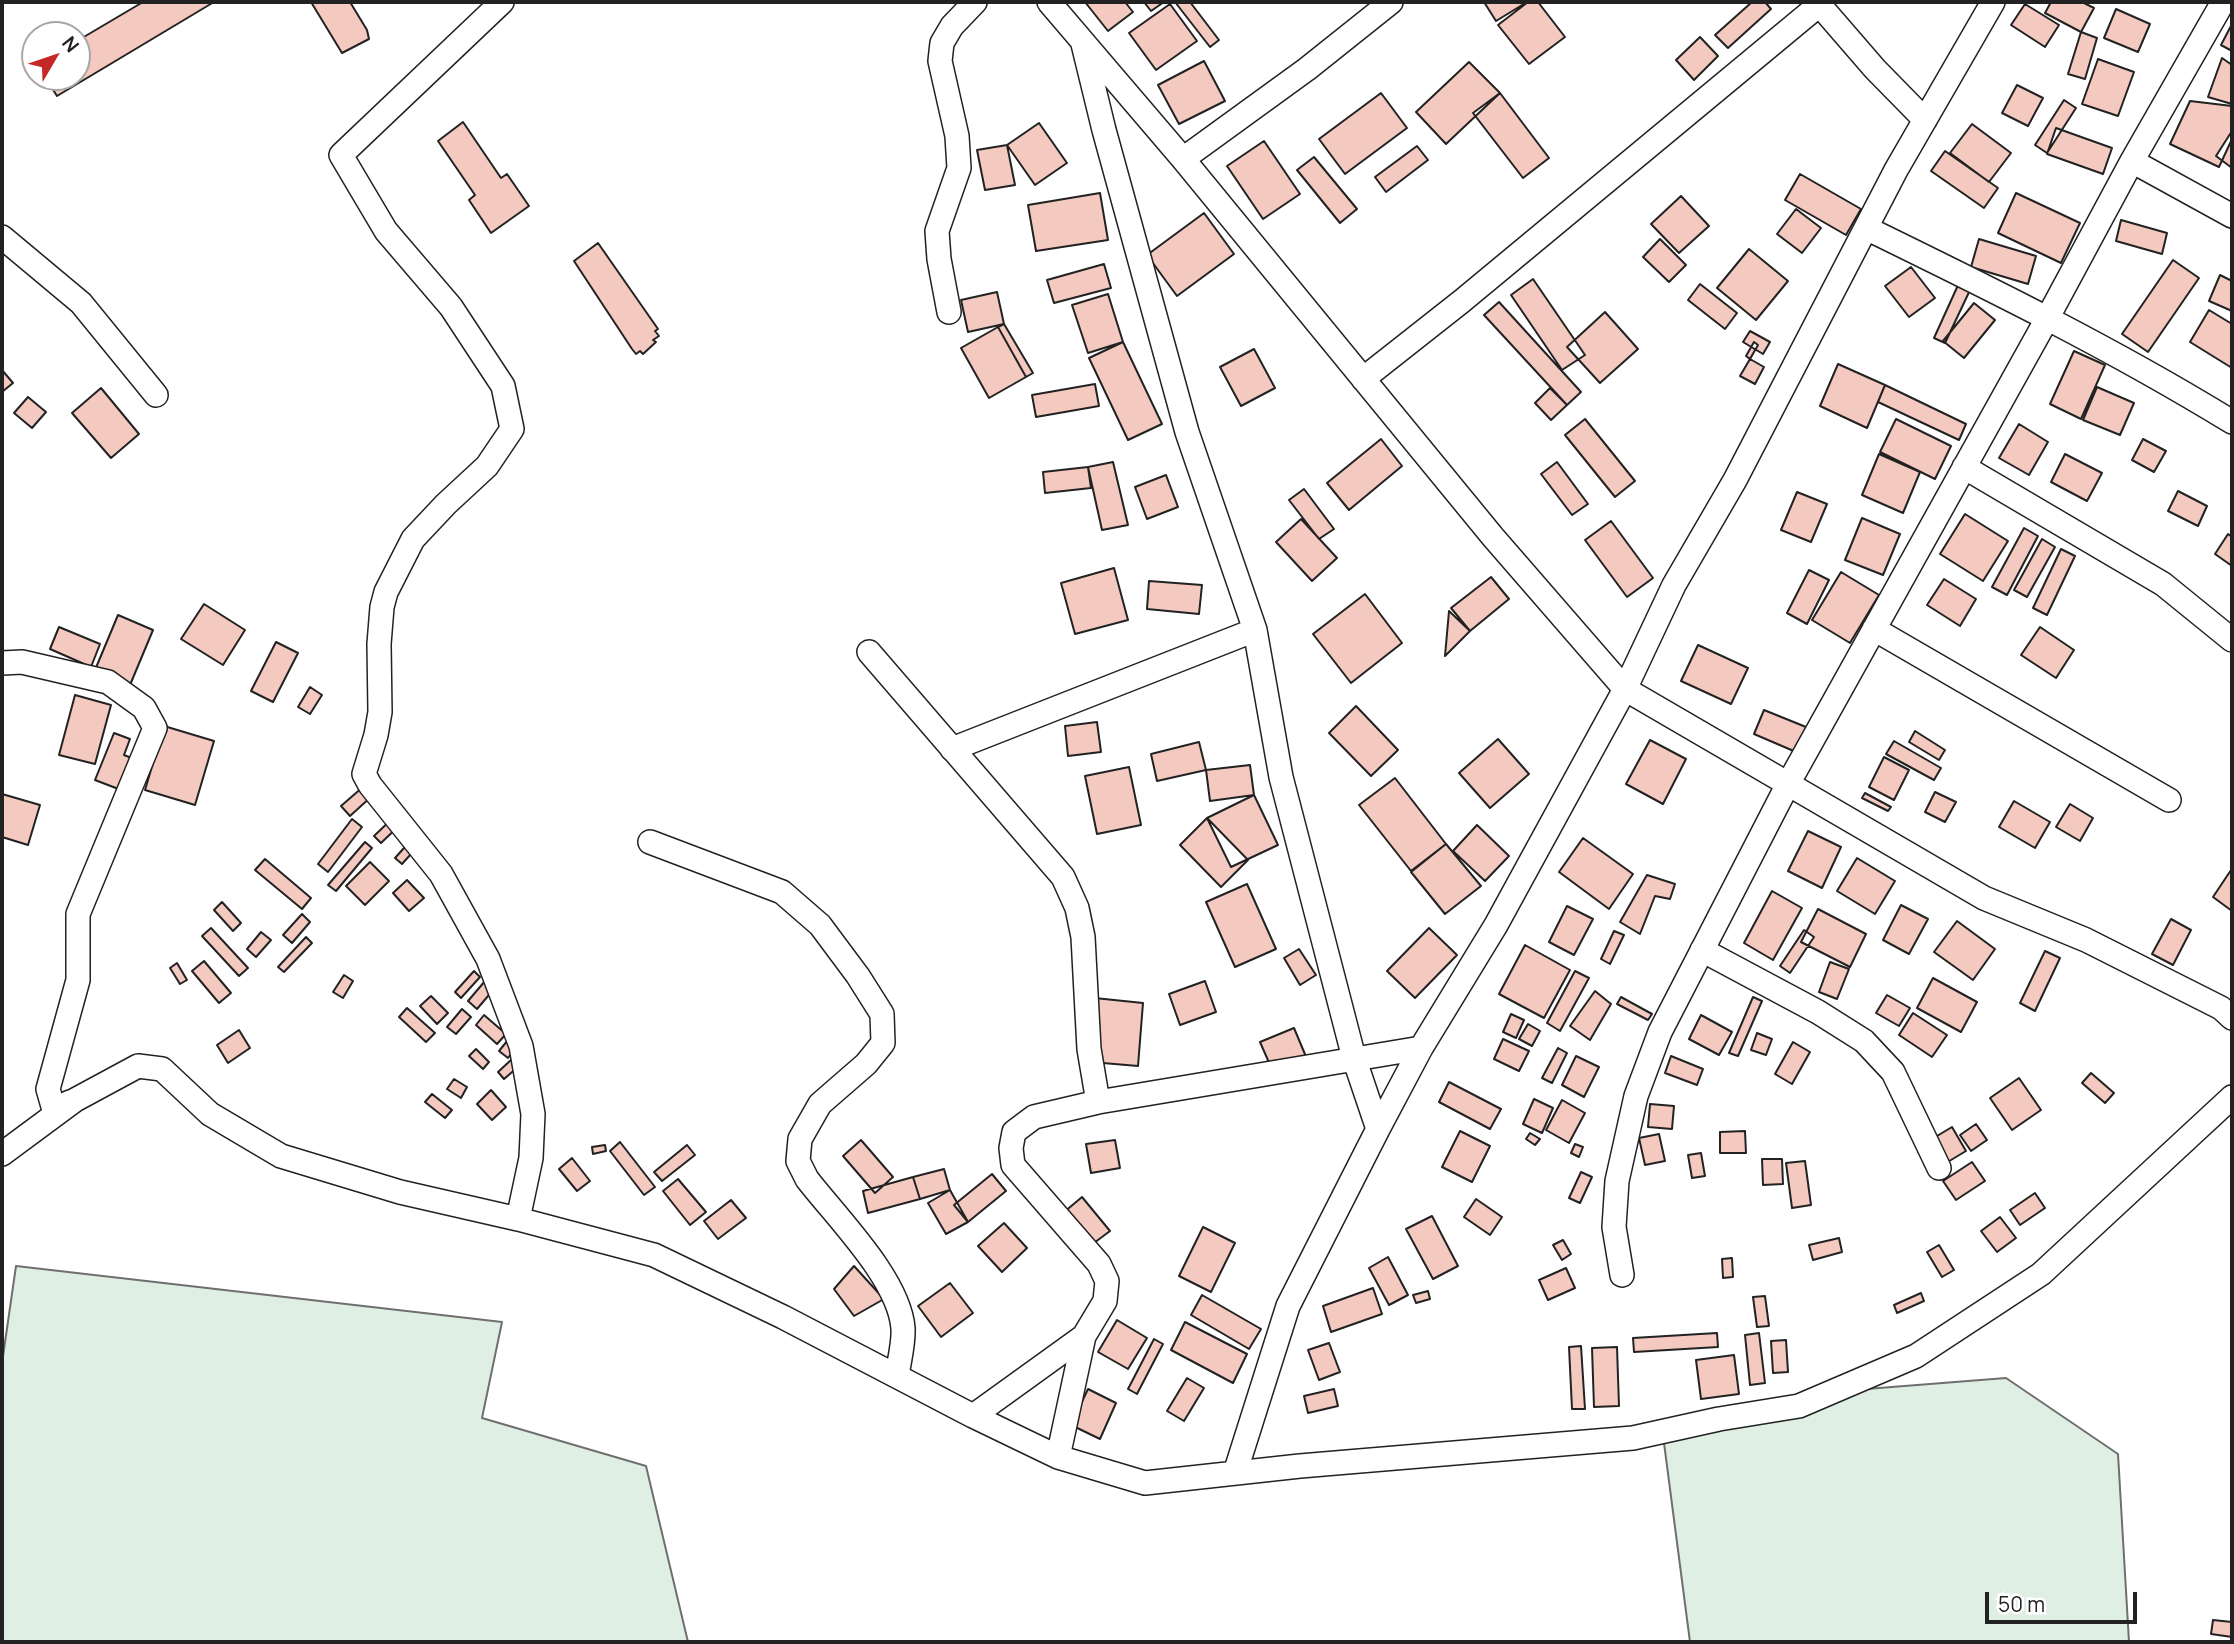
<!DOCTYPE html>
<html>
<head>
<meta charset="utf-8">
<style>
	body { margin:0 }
	#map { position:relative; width:2234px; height:1644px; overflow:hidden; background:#fff; font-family:Manrope,sans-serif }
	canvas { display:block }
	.frame { position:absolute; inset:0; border:4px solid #222; pointer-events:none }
	.north { position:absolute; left:21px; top:21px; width:70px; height:70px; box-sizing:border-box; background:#fff; border:2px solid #a7a7a7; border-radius:50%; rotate:51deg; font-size:19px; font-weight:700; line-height:28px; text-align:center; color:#222 }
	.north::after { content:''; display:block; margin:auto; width:24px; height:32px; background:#c62828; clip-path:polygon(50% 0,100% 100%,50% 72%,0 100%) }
	.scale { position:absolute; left:1985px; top:1592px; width:152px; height:32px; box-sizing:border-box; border:4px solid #222; border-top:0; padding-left:9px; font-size:21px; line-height:24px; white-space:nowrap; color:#222; -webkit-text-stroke:5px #fff; paint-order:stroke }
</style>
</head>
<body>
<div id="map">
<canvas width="2234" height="1644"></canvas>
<div class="frame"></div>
<div class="north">N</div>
<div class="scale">50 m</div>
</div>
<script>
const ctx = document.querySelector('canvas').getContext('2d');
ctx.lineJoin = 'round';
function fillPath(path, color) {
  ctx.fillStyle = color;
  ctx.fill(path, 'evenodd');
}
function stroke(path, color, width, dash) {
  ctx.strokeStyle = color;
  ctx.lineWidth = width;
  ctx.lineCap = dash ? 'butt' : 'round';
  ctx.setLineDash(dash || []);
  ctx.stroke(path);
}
const green = new Path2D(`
	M16 1266 502 1322 482 1418 646 1466 688 1642H2V1363Z
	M2006 1378 2118 1454 2129 1642H1690L1661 1420 1841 1391Z`);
const building = new Path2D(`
	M143 2H214L57 96 45 77H77V41Z
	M311 2H350L367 30 369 39 342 53Z
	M1085 2H1125L1133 12 1108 31Z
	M1144 2H1164L1151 11Z
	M1175 2H1190L1219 40 1210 47Z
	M1484 2H1527L1496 21Z
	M1528 2H1538L1565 37 1529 64 1498 25Z
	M1752 2H1765L1771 9 1728 48 1715 35Z
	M2051 2H2082L2094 8 2081 32 2045 13Z
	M1170 4 1197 41 1156 70 1129 33Z
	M2025 4 2059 25 2045 47 2011 25Z
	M2116 9 2150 24 2138 52 2104 38Z
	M2232 24V51L2221 45Z
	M2081 32 2097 38 2085 79 2068 74Z
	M1700 37 1718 56 1694 80 1676 60Z
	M2222 58 2232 65V104L2208 97Z
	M2098 59 2134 72 2118 116 2082 104Z
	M1204 61 1225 101 1179 124 1158 85Z
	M1469 62 1500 93 1446 144 1416 112Z
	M2017 85 2043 98 2028 126 2002 113Z
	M1381 93 1407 128 1345 174 1319 139Z
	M1500 93 1549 158 1523 178 1473 113Z
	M2064 100 2076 108 2047 153 2035 145Z
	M2190 101 2232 106V139L2219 167 2170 144Z
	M463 122 501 178 507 174 529 206 491 233 469 200 475 195 438 141Z
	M1039 123 1067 163 1035 185 1007 145Z
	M1972 124 2011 153 1989 182 1950 153Z
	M2056 128 2112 148 2103 174 2047 154Z
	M2232 131V168L2216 156Z
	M1264 141 1300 194 1263 219 1227 166Z
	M1007 145 1015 185 985 190 977 150Z
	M1417 146 1428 160 1386 192 1375 177Z
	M1945 151 1998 188 1984 208 1931 171Z
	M1314 157 1357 209 1340 223 1297 170Z
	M1800 174 1861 209 1846 235 1785 200Z
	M1100 193 1108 240 1036 251 1028 205Z
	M2016 193 2080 223 2061 263 1998 233Z
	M1681 196 1709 226 1679 253 1651 224Z
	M1796 209 1821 228 1802 253 1777 234Z
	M1204 213 1234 254 1177 296 1147 255Z
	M2121 220 2167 233 2162 254 2116 241Z
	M1660 239 1686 265 1669 282 1643 257Z
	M1979 239 2036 256 2028 284 1971 267Z
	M598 243 658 329 655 331 659 336 653 340 656 342 643 354 640 351 636 354 632 349 574 261Z
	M1749 249 1788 281 1756 320 1717 288Z
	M2173 260 2199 278 2148 352 2122 334Z
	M1104 264 1111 288 1054 303 1047 280Z
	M1911 267 1935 298 1909 317 1885 286Z
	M2220 275 2232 281V311L2209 301Z
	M1533 279 1585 355 1562 370 1511 295Z
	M1959 283 1971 288 1945 343 1934 338Z
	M1700 284 1737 313 1725 329 1688 300Z
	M997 292 1004 324 968 332 961 300Z
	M1108 294 1123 342 1088 353 1072 305Z
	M1499 302 1581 392 1567 405 1484 315Z
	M1974 303 1995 320 1964 358 1943 341Z
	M2209 310 2232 324V368L2190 342Z
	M1605 312 1638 349 1600 383 1567 347Z
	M1004 324 1033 373 1026 377 998 327Z
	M998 327 1026 377 989 398 961 348Z
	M1750 331 1770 342 1763 354 1743 342Z
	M1123 342 1162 424 1128 440 1089 358Z
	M1754 342 1758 345 1750 359 1746 356Z
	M1254 349 1275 388 1241 406 1220 367Z
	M2074 351 2105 365 2081 419 2050 404Z
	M1750 359 1764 367 1755 384 1740 376Z
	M1838 364 1885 385 1867 428 1820 406Z
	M2 370 13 383 2 392Z
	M1095 384 1099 406 1036 417 1032 395Z
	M1885 385 1966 424 1959 440 1878 402Z
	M2097 387 2134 403 2120 435 2083 420Z
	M101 388 139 434 111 458 72 413Z
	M1550 388 1567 405 1551 420 1535 403Z
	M28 397 46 412 32 428 14 413Z
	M1585 419 1635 481 1615 497 1565 435Z
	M1896 419 1951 446 1935 479 1880 452Z
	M2019 424 2048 442 2029 475 1999 458Z
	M1381 439 1402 466 1349 510 1327 483Z
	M2143 439 2166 451 2154 472 2132 460Z
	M1879 454 1920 472 1903 513 1862 495Z
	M2065 454 2102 473 2087 501 2051 482Z
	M1113 462 1128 525 1102 530 1088 467Z
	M1557 462 1588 504 1572 515 1541 474Z
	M1088 467 1091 488 1045 493 1043 472Z
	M1166 475 1178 507 1147 519 1135 487Z
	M1304 489 1334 529 1319 539 1289 500Z
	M2178 491 2207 506 2198 526 2168 511Z
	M1797 492 1827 504 1811 542 1781 530Z
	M1965 514 2008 541 1983 581 1940 554Z
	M1862 518 1900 534 1883 575 1845 560Z
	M1301 519 1337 558 1312 581 1276 542Z
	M1611 521 1653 578 1627 597 1585 540Z
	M2024 528 2038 536 2007 595 1992 587Z
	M2228 534 2232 537V566L2215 554Z
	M2042 539 2055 547 2027 597 2014 590Z
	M2061 549 2075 556 2047 615 2033 608Z
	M1114 568 1128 620 1075 634 1061 583Z
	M1809 570 1829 580 1807 624 1787 613Z
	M1841 572 1879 595 1850 643 1812 620Z
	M1491 577 1509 599 1470 631 1451 608Z
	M1944 579 1976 599 1960 626 1927 605Z
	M1149 581 1202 585 1199 614 1147 609Z
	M1365 594 1402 643 1351 683 1313 634Z
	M204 604 245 630 223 665 181 639Z
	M1449 611 1470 631 1445 656Z
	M118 615 153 630 130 685 95 670Z
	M59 627 100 644 91 667 50 649Z
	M2040 627 2074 650 2056 678 2021 655Z
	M276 642 298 653 273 702 251 691Z
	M1698 645 1748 668 1731 704 1681 681Z
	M310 687 322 695 310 714 298 707Z
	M75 695 111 705 95 764 59 755Z
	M1356 706 1398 750 1371 776 1329 733Z
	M1764 710 1806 727 1796 752 1754 734Z
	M1097 722 1101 752 1068 756 1065 726Z
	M164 726 214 741 195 805 145 790Z
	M1915 731 1945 750 1939 760 1909 742Z
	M114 733 130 739 124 755 134 759 121 790 95 780Z
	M1498 739 1529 774 1490 808 1459 773Z
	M1650 740 1686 759 1663 804 1626 784Z
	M1894 741 1941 768 1934 780 1886 754Z
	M1199 742 1206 770 1157 781 1151 754Z
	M1884 757 1909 770 1894 800 1869 787Z
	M1250 765 1254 795 1210 801 1206 770Z
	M1129 767 1141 825 1097 834 1085 776Z
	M1395 778 1446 844 1411 871 1359 805Z
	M364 786 372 796 350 816 341 806Z
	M1935 792 1956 802 1945 822 1925 812Z
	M1865 793 1891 807 1888 811 1862 798Z
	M2 794 40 805 28 845 2 837Z
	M1254 795 1278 845 1231 867 1207 818Z
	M2014 801 2050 822 2035 848 1999 827Z
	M2070 804 2093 818 2080 841 2056 827Z
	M397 814 404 821 381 843 374 836Z
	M1207 818 1248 860 1221 887 1180 845Z
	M352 819 362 827 328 872 318 864Z
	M1477 825 1509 856 1485 881 1453 851Z
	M1808 831 1841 847 1822 888 1788 871Z
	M413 838 420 844 402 864 395 858Z
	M1583 838 1633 874 1609 909 1559 872Z
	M365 842 372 848 336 891 328 885Z
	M1446 844 1481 886 1445 914 1411 872Z
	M1857 858 1895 881 1875 914 1837 891Z
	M265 859 311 898 302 909 255 870Z
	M370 862 389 881 365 905 346 886Z
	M2231 870 2232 871V911L2213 897Z
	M1647 875 1675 884 1670 899 1655 896 1640 934 1620 922Z
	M407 880 424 898 409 911 393 893Z
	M1247 884 1276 949 1235 967 1206 902Z
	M1772 891 1802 908 1773 960 1744 943Z
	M222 902 241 923 233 931 214 910Z
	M1901 905 1928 919 1909 954 1883 940Z
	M1567 906 1593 919 1574 955 1549 942Z
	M1818 909 1866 934 1850 967 1801 942Z
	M302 914 310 922 292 943 283 935Z
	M2171 919 2191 930 2173 965 2152 954Z
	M1957 921 1995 949 1973 980 1934 952Z
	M211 928 248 968 239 976 202 936Z
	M1429 928 1457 955 1415 998 1387 971Z
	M1804 930 1814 937 1790 973 1780 966Z
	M1614 931 1624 935 1610 964 1601 959Z
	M261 932 271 940 256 957 247 949Z
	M306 937 312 943 284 972 278 967Z
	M1525 945 1570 970 1544 1018 1499 994Z
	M1299 949 1316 975 1300 985 1284 958Z
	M2045 951 2060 958 2035 1011 2020 1003Z
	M204 961 231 993 219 1003 192 971Z
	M1830 962 1849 969 1837 999 1819 992Z
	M177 963 187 980 180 984 170 968Z
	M474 971 480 977 461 998 455 992Z
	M1575 971 1589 978 1560 1031 1547 1023Z
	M344 975 353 981 343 998 333 992Z
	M1933 978 1977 1002 1961 1032 1917 1008Z
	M485 981 494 989 477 1009 468 1001Z
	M1205 981 1216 1012 1180 1025 1169 994Z
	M1595 991 1611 1004 1590 1040 1570 1026Z
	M1887 995 1910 1008 1899 1026 1876 1013Z
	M431 996 448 1013 437 1024 420 1006Z
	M1085 997 1143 1003 1138 1066 1079 1061Z
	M1621 997 1652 1014 1648 1020 1617 1004Z
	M1753 997 1762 1001 1738 1056 1729 1053Z
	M407 1008 435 1033 426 1042 399 1017Z
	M462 1009 471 1017 456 1034 447 1027Z
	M1913 1013 1947 1035 1932 1057 1899 1035Z
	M1511 1014 1524 1020 1516 1038 1503 1032Z
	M484 1015 506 1034 497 1044 476 1025Z
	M1701 1015 1732 1032 1719 1055 1689 1039Z
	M1528 1024 1540 1031 1532 1046 1519 1039Z
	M1294 1028 1307 1059 1274 1074 1260 1042Z
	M239 1030 250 1048 228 1063 217 1045Z
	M516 1030 525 1036 508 1058 499 1051Z
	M1757 1033 1772 1039 1766 1055 1751 1050Z
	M1503 1039 1529 1051 1519 1071 1494 1059Z
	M1793 1042 1810 1052 1792 1084 1775 1074Z
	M1558 1048 1567 1053 1552 1083 1542 1078Z
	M476 1049 489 1062 483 1069 469 1056Z
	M1576 1056 1599 1067 1584 1097 1562 1085Z
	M1671 1056 1703 1069 1697 1085 1665 1073Z
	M512 1059 518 1067 504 1079 498 1072Z
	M2091 1073 2114 1093 2105 1103 2082 1083Z
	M2019 1078 2041 1110 2012 1130 1990 1098Z
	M454 1079 467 1087 461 1098 447 1089Z
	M1449 1082 1501 1109 1490 1129 1439 1102Z
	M491 1090 506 1107 492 1120 477 1104Z
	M432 1094 452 1110 445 1118 425 1102Z
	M1534 1099 1553 1108 1542 1133 1523 1124Z
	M1562 1100 1585 1113 1569 1143 1546 1130Z
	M1650 1104 1674 1106 1672 1129 1648 1127Z
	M1976 1124 1987 1140 1971 1151 1960 1135Z
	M1952 1127 1966 1151 1946 1163 1932 1139Z
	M1460 1131 1490 1146 1472 1182 1442 1167Z
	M1745 1131 1746 1153H1720V1132Z
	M1530 1133 1540 1139 1535 1145 1526 1139Z
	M1659 1134 1665 1161 1645 1165 1639 1138Z
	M861 1140 893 1177 875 1193 843 1156Z
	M1115 1140 1120 1168 1091 1173 1086 1144Z
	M620 1142 655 1187 644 1195 610 1151Z
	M1575 1144 1583 1147 1579 1157 1571 1153Z
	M605 1145 606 1151 593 1154 592 1147Z
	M687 1145 695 1155 662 1181 654 1172Z
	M1701 1153 1705 1176 1692 1178 1688 1155Z
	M572 1158 590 1181 577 1191 559 1169Z
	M1762 1159H1782L1783 1184 1763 1185Z
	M1805 1161 1811 1205 1792 1208 1786 1163Z
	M1972 1162 1985 1181 1956 1200 1943 1181Z
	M944 1169 950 1190 920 1199 913 1177Z
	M1581 1172 1592 1177 1580 1203 1569 1198Z
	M992 1174 1006 1191 968 1222 954 1205Z
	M913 1177 920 1199 868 1213 863 1191Z
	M678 1179 706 1212 690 1225 663 1191Z
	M950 1190 968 1222 946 1234 928 1203Z
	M2035 1193 2045 1208 2020 1225 2010 1210Z
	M1082 1197 1110 1231 1090 1246 1063 1213Z
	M1476 1199 1502 1217 1490 1235 1464 1217Z
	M731 1200 746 1218 718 1239 704 1221Z
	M1432 1216 1458 1266 1433 1279 1406 1229Z
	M2000 1217 2016 1238 1997 1252 1981 1231Z
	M1004 1223 1027 1248 1002 1272 978 1246Z
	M1203 1227 1235 1243 1211 1292 1179 1276Z
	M1839 1238 1842 1252 1813 1260 1809 1245Z
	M1563 1240 1571 1254 1562 1260 1553 1245Z
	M1939 1245 1954 1270 1942 1277 1927 1252Z
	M1388 1257 1408 1295 1389 1305 1369 1268Z
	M1732 1258 1733 1277 1723 1278 1722 1259Z
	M854 1266 884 1299 854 1316 834 1289Z
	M1566 1268 1575 1288 1548 1300 1539 1280Z
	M950 1283 973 1313 941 1337 918 1306Z
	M1373 1288 1382 1314 1331 1332 1323 1306Z
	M1428 1291 1430 1299 1416 1303 1413 1295Z
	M1921 1293 1924 1301 1897 1313 1894 1305Z
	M1202 1295 1261 1329 1249 1349 1191 1315Z
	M1765 1296 1769 1326 1757 1327 1753 1297Z
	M1117 1320 1147 1338 1128 1369 1098 1352Z
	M1185 1322 1247 1354 1233 1383 1171 1350Z
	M1717 1333 1718 1347 1634 1352 1633 1338Z
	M1759 1333 1765 1383 1750 1385 1745 1335Z
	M1154 1339 1163 1344 1137 1394 1128 1389Z
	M1786 1340 1788 1372 1773 1373 1771 1341Z
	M1329 1343 1340 1372 1319 1380 1308 1350Z
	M1581 1346 1585 1409H1572L1569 1347Z
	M1617 1347 1619 1406 1594 1407 1592 1348Z
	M1734 1355 1739 1394 1701 1399 1696 1360Z
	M1187 1378 1204 1388 1184 1421 1167 1411Z
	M1088 1389 1116 1403 1100 1439 1071 1425Z
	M1334 1389 1338 1406 1308 1413 1304 1396Z
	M2213 1620 2232 1622V1637L2211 1634Z`);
const minor = new Path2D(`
	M502 2 341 155 386 231 451 307 503 386 512 429 487 466 446 504 413 539 386 592 382 607 379 644 380 712 376 735 364 774 370 785 441 874 488 959 521 1046 533 1114 531 1158 518 1219
	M1049 2 1183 159 1493 537 1625 689 1984 898 2086 940 2221 1008 2232 1018
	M1817 2 1875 69 1925 120
	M1083 44 1104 130 1187 432 1255 630 1281 777 1354 1058 1378 1129
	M1183 159 1307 69 1391 2
	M2132 161 2232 216
	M1866 228C1991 289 2113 349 2232 422
	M2 237 81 303 156 395
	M949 312 939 259 937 231 959 168 957 136 940 61 942 43 952 26 975 2
	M1363 379 1462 301 1819 5
	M1964 467 2163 584 2232 640
	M1874 629 2169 800
	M869 652 1063 877 1077 908 1083 937 1089 1049 1098 1102
	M2 663 22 662 108 682 144 708 155 728 78 914V980L48 1089 54 1110 70 1102
	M952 749 1255 630
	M650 842 782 892 820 925 858 976 882 1014 883 1043 866 1064 820 1104 800 1139 798 1161 807 1179C837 1218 899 1279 903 1328 904 1343 899 1361 897 1376
	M1702 950 1818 1012 1864 1041 1893 1072 1939 1168
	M2 1154 75 1100 138 1066 162 1069 210 1114 281 1156 400 1192 518 1219 654 1255 783 1317 973 1416 1058 1457 1145 1483 1300 1466 1633 1438 1719 1419 1799 1406 1916 1356 2041 1274 2232 1097
	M1622 1275 1614 1227 1617 1181 1636 1096 1660 1032 1788 784 2048 317 2132 161 2223 2
	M973 1416 1084 1336
	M1058 1457 1084 1336 1105 1301 1107 1281 1099 1264 1013 1165 1011 1148 1014 1132 1034 1117 1098 1102 1421 1048
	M1235 1473 1288 1306 1378 1129 1421 1048 1496 925 1625 689 1674 585 1735 480 1896 170 1993 2`);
fillPath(green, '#e0efe3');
stroke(green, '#6f6f6f', 2);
fillPath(building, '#f3c9c0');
stroke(building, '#222', 2);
stroke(minor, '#222', 26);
stroke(minor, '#fff', 23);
</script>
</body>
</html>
